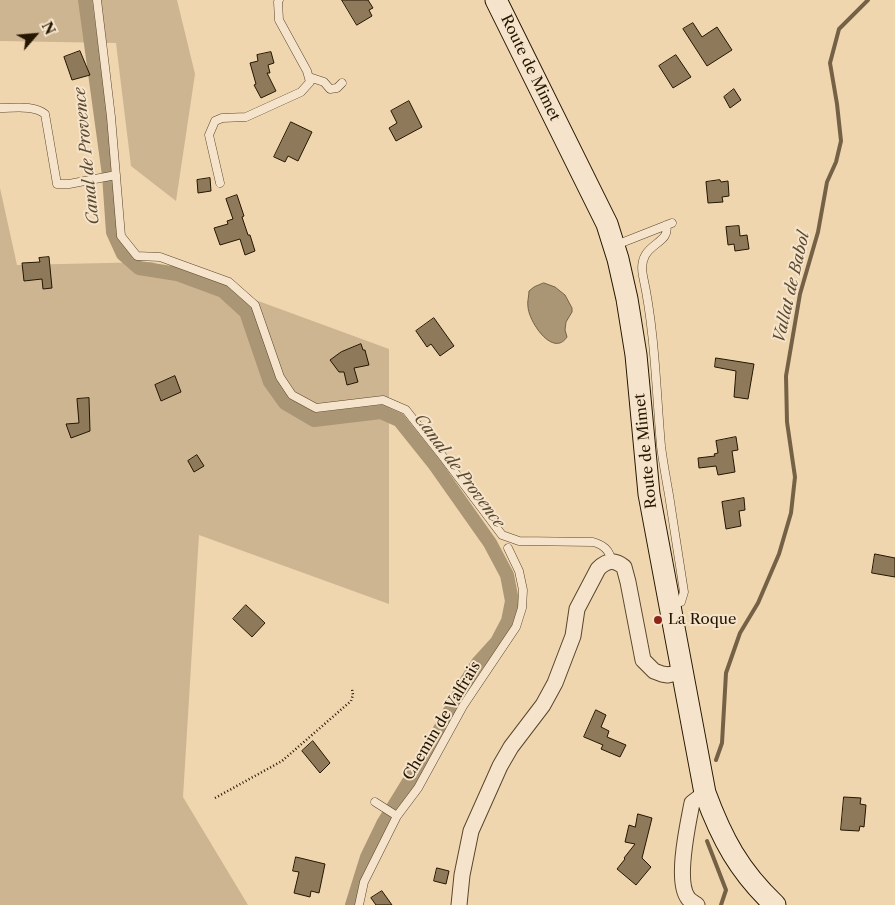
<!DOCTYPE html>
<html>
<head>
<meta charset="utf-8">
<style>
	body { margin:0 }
	#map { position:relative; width:895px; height:905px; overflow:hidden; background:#efd6af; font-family:"Libre Caslon Text",serif }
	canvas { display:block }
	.north { position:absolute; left:10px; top:10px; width:50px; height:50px; -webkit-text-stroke:4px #f5e4cb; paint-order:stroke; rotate:63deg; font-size:14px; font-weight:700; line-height:20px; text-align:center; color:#251600 }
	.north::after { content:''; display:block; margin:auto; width:18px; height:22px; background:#251600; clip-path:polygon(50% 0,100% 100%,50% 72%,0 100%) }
</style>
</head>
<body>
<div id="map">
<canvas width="895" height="905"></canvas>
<div class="north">N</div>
</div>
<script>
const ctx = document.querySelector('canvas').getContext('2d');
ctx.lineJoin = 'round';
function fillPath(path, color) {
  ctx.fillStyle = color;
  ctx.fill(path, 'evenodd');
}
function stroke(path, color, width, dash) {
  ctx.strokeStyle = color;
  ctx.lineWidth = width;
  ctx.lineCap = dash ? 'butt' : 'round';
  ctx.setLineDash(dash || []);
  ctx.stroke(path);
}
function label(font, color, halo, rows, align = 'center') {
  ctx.font = font + ' "Libre Caslon Text",serif';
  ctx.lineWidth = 4;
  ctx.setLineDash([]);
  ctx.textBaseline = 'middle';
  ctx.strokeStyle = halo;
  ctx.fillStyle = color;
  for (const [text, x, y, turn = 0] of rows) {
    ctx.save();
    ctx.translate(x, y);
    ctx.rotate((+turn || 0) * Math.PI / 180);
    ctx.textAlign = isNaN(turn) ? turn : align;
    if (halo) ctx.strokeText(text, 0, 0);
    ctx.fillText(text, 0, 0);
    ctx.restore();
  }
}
const green = new Path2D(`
	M0 0H177L195 74 176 201 131 166 116 43 0 41Z
	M0 188 17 265 152 262 389 349V604L199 535 183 797 248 905H0Z`);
const water = new Path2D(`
	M544 283 555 287 565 295 572 308V312L566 322 565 330 567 337C553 358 529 322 528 307 527 302 529 296 529 291L534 287Z`);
const stream = new Path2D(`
	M716 760 722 743 726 673 740 633 758 603 779 554 791 513 795 477 787 422 786 376 800 294 818 232 827 182 836 162 841 141 837 104 830 63 839 29 868 0
	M707 841 726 890 721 905`);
const canal = new Path2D(`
	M85 0 109 175 113 232 123 254 139 268 177 274 223 291 246 312 270 382 285 403 314 420 381 412 399 420 435 465 490 543 507 575 512 601 508 621 497 642 478 663 464 685 432 744 383 824 367 857 352 905`);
const building = new Path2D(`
	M342 0H368L373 8 369 10 372 16 357 25Z
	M693 23 702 37 717 27 732 50 707 66 683 29Z
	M80 51 90 75 72 80 64 57Z
	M271 52 274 63 268 65 270 73H267L276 91 261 98 254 85 256 84 250 63 258 61 257 55Z
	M676 55 691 77 673 88 659 66Z
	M734 89 741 100 730 108 724 97Z
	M409 101 422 127 396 141 389 128 397 123 391 111Z
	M291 122 312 132 298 161 288 156 285 162 274 157Z
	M210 178 211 191 198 193 197 180Z
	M720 180 721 182 728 181 729 196 722 197 723 202 708 203 706 182Z
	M237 195 244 216 242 217 248 235H250L255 251 245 255 240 239 220 245 214 228 228 224 227 221 233 219 226 199Z
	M739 226 740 236 747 235 749 249 735 251 734 244 728 245 726 227Z
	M49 257 52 288 43 289 42 279 24 281 22 263 40 262 39 258Z
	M434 318 454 346 440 356 431 344 427 347 416 331Z
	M361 344 363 350H365L366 354 369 365 354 368 358 382 347 385 344 372H339L330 360 341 352Z
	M716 358 754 364 748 399 734 397 736 371 715 367Z
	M175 376 181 392 161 401 155 385Z
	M89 398 90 431 71 438 66 424 79 423 77 399Z
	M736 437 738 450 732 451 735 472 718 475 716 466 699 468 698 458 715 456 714 454 718 453 716 441Z
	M197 455 204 466 194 472 188 461Z
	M744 498 745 510 739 511 741 526 726 529 722 502Z
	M875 554 895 558V577L872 573Z
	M246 605 265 623 252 637 233 619Z
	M596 710 606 715 601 727 609 731 607 737 626 745 620 757 601 749 603 745 584 737Z
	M313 741 330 763 320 773 302 751Z
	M844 797 861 798 860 804 866 805 864 827 860 826 859 831 841 830Z
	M638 814 652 818 642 858 651 867 636 885 617 869 625 859 624 858 635 844 625 842 629 825 635 827Z
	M296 857 325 864 319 893 311 891 310 897 294 893 299 872 293 871Z
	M437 868 449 871 446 884 434 881Z
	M382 891 392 905H376L371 898Z`);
const path = new Path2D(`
	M215 798 282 761 351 701 353 695 352 689`);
const service = new Path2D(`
	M97 0 111 117 121 236 137 256 160 257 229 282 255 305 280 377 292 395 316 408 383 400 406 410 444 458 502 535 519 541 593 542C604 545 609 550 612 561
	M309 77 324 82 330 89 337 88 342 83
	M1 108C15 108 34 105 45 114L57 184H69L116 175
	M220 183 209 135 215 121 222 118 246 117 301 92 310 82 307 71 279 20 278 2 279 0
	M666 225C672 246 636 242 643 276 655 331 656 389 661 446 663 462 666 478 669 495 674 527 679 560 684 592L681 602 671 605
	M616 245 672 223
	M375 802 397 816
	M359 905 364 882 397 816 418 788 463 706 516 627 522 608 523 590 519 571 508 548`);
const minor = new Path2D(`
	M459 905 462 875 471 831 500 766 511 747 543 705 555 683 573 636 577 609 598 569C607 560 614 559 624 567L628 582 643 660 654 671 662 674 668 675 681 672
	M697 905C694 903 690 901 688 898 675 881 688 824 692 803L705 793`);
const secondary = new Path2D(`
	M496 0 607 224 618 259 627 299 636 355 649 494 705 793C722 839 739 871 775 905`);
const markers = [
	[658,620,5,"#8f2418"]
];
const streetNames = [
	["Route de Mimet",530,68,64],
	["Route de Mimet",646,451,-96],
	["Chemin de Valfrais",442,721,-59]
];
const poiNames = [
	["La Roque",668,620]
];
const waterNames = [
	["Canal de Provence",87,156,-96],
	["Vallat de Babol",792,287,-77],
	["Canal de Provence",459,471,53]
];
fillPath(green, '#cdb591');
fillPath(water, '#aa9574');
stroke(water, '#756246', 1);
stroke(stream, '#756246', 4);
stroke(canal, '#aa9574', 14);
fillPath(building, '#8e7a5b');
stroke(building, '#251600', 1);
stroke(service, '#58462c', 9);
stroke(minor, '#58462c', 17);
stroke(secondary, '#251600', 23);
stroke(path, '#251600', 2.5, [1, 2.5]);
stroke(service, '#f5e4cb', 8);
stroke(minor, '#f5e4cb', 15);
stroke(secondary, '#f5e4cb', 21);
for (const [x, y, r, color] of markers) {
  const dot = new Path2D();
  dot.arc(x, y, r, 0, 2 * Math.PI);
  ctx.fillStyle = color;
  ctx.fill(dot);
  stroke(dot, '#f5e4cb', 2);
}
label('15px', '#251600', '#f5e4cb', streetNames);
label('15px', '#251600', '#f5e4cb', poiNames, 'left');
label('italic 16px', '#5a492e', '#f5e4cb', waterNames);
</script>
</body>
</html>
